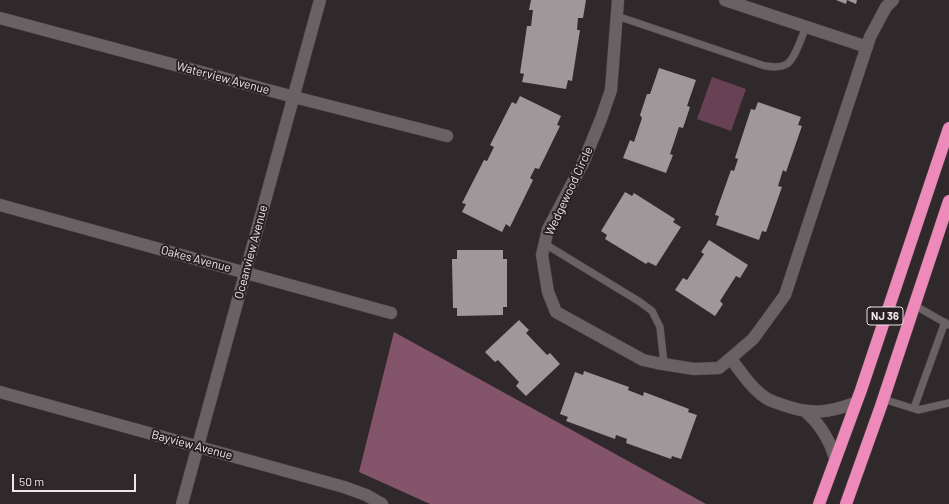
<!DOCTYPE html>
<html>
<head>
<meta charset="utf-8">
<style>
	body { margin:0 }
	#map { position:relative; width:949px; height:504px; overflow:hidden; background:#30292c; font-family:Barlow,sans-serif }
	canvas { display:block }
	.scale { position:absolute; left:12px; top:474px; width:124px; height:18px; box-sizing:border-box; border:2px solid #ebe6e8; border-top:0; padding-left:5px; font-size:12px; line-height:14px; white-space:nowrap; color:#ebe6e8; -webkit-text-stroke:3px #271f22; paint-order:stroke }
</style>
</head>
<body>
<div id="map">
<canvas width="949" height="504"></canvas>
<div class="scale">50 m</div>
</div>
<script>
const ctx = document.querySelector('canvas').getContext('2d');
ctx.lineJoin = 'round';
function fillPath(path, color) {
  ctx.fillStyle = color;
  ctx.fill(path, 'evenodd');
}
function stroke(path, color, width, dash) {
  ctx.strokeStyle = color;
  ctx.lineWidth = width;
  ctx.lineCap = dash ? 'butt' : 'round';
  ctx.setLineDash(dash || []);
  ctx.stroke(path);
}
function label(font, color, halo, rows, align = 'center') {
  ctx.font = font + ' Barlow,sans-serif';
  ctx.lineWidth = 4;
  ctx.setLineDash([]);
  ctx.textBaseline = 'middle';
  ctx.strokeStyle = halo;
  ctx.fillStyle = color;
  for (const [text, x, y, turn = 0] of rows) {
    ctx.save();
    ctx.translate(x, y);
    ctx.rotate((+turn || 0) * Math.PI / 180);
    ctx.textAlign = isNaN(turn) ? turn : align;
    if (halo) ctx.strokeText(text, 0, 0);
    ctx.fillText(text, 0, 0);
    ctx.restore();
  }
}
const green = new Path2D(`
	M712 77 746 89 731 131 697 119Z`);
const forest = new Path2D(`
	M394 332 706 504H430L359 472Z`);
const building = new Path2D(`
	M531 0H586L583 18H578L577 30H580L572 81 568 80 566 89 522 82 524 74 520 73 527 26H531L533 10H529Z
	M836 0H857L856 4 847 0 846 4Z
	M659 68 696 80 687 106 690 107 683 128 679 127 670 154 673 155 666 173 623 158 630 140 634 142 642 118 640 115 647 94H650Z
	M520 96 561 116 557 125 560 126 539 169 535 168 530 178 533 180 510 227 506 224 502 232 462 212 466 204 462 203 484 160 487 161 494 147 490 145 512 102 516 104Z
	M758 102 801 117 798 125 802 126 786 172 783 170 778 186 782 187 766 232 762 231 759 240 716 225 719 216 715 215 731 170 734 171 738 159 735 158 751 109 755 110Z
	M625 192 632 196 634 193 675 219 673 222 681 227 656 266 648 262 646 264 605 239 607 235 601 231Z
	M709 240 748 265 740 278 736 276 720 301 723 304 715 316 675 290 683 278 687 280 704 254 701 252Z
	M457 250H503V259H507V307H503V315L457 316V308H453L452 259H457Z
	M519 320 529 330 526 333 547 355 550 353 560 364 526 396 516 386 519 382 498 360 495 362 485 352Z
	M584 371 629 387 628 390 643 396 644 392 689 409 688 412 697 415 681 459 672 456 671 459 626 443 627 439 616 435 615 439 566 421 568 417 560 414 575 372 583 375Z`);
const lane = new Path2D(`
	M617 16 765 66C773 67 780 68 787 64 795 59 802 36 806 27
	M545 244 640 302 652 311 660 327 664 364
	M914 305 949 325
	M883 399 918 410 949 403
	M914 408 945 322`);
const street = new Path2D(`
	M618 0 611 90 601 119 583 163 548 229 542 255 548 292 556 312 643 360 657 363 694 369 719 368 753 339 785 295 870 37 886 7 893 0
	M725 0 867 47
	M0 18 294 97 447 136
	M0 205 391 313
	M731 359C741 372 752 389 766 398 770 401 778 403 783 405 811 415 828 413 855 403
	M0 392 344 487 366 495 382 504
	M805 411C820 424 829 438 835 458
	M182 504 320 0`);
const highway = new Path2D(`
	M819 504 861 390 949 128
	M846 504 881 406 949 201`);
const shields = [
	[885,316,36]
];
const shieldNames = [
	["NJ 36",885,316]
];
const streetNames = [
	["Waterview Avenue",223,78,15],
	["Wedgewood Circle",569,191,-65],
	["Oceanview Avenue",251,252,-75],
	["Oakes Avenue",196,259,15],
	["Bayview Avenue",192,445,15]
];
fillPath(green, '#684254');
fillPath(forest, '#83546a');
fillPath(building, '#a0979b');
stroke(lane, '#4b4548', 8);
stroke(street, '#4b4548', 13);
stroke(highway, '#4b4548', 13);
stroke(lane, '#696164', 7);
stroke(street, '#696164', 12);
stroke(highway, '#ee8aba', 12);
for (const [x, y, w] of shields) {
  const box = new Path2D();
  box.roundRect(x - w / 2, y - 9, w, 18, 3);
  ctx.fillStyle = '#271f22';
  ctx.fill(box);
  stroke(box, '#ebe6e8', 1);
}
label('bold 11px', '#ebe6e8', null, shieldNames);
label('12px', '#ebe6e8', '#271f22', streetNames);
</script>
</body>
</html>
